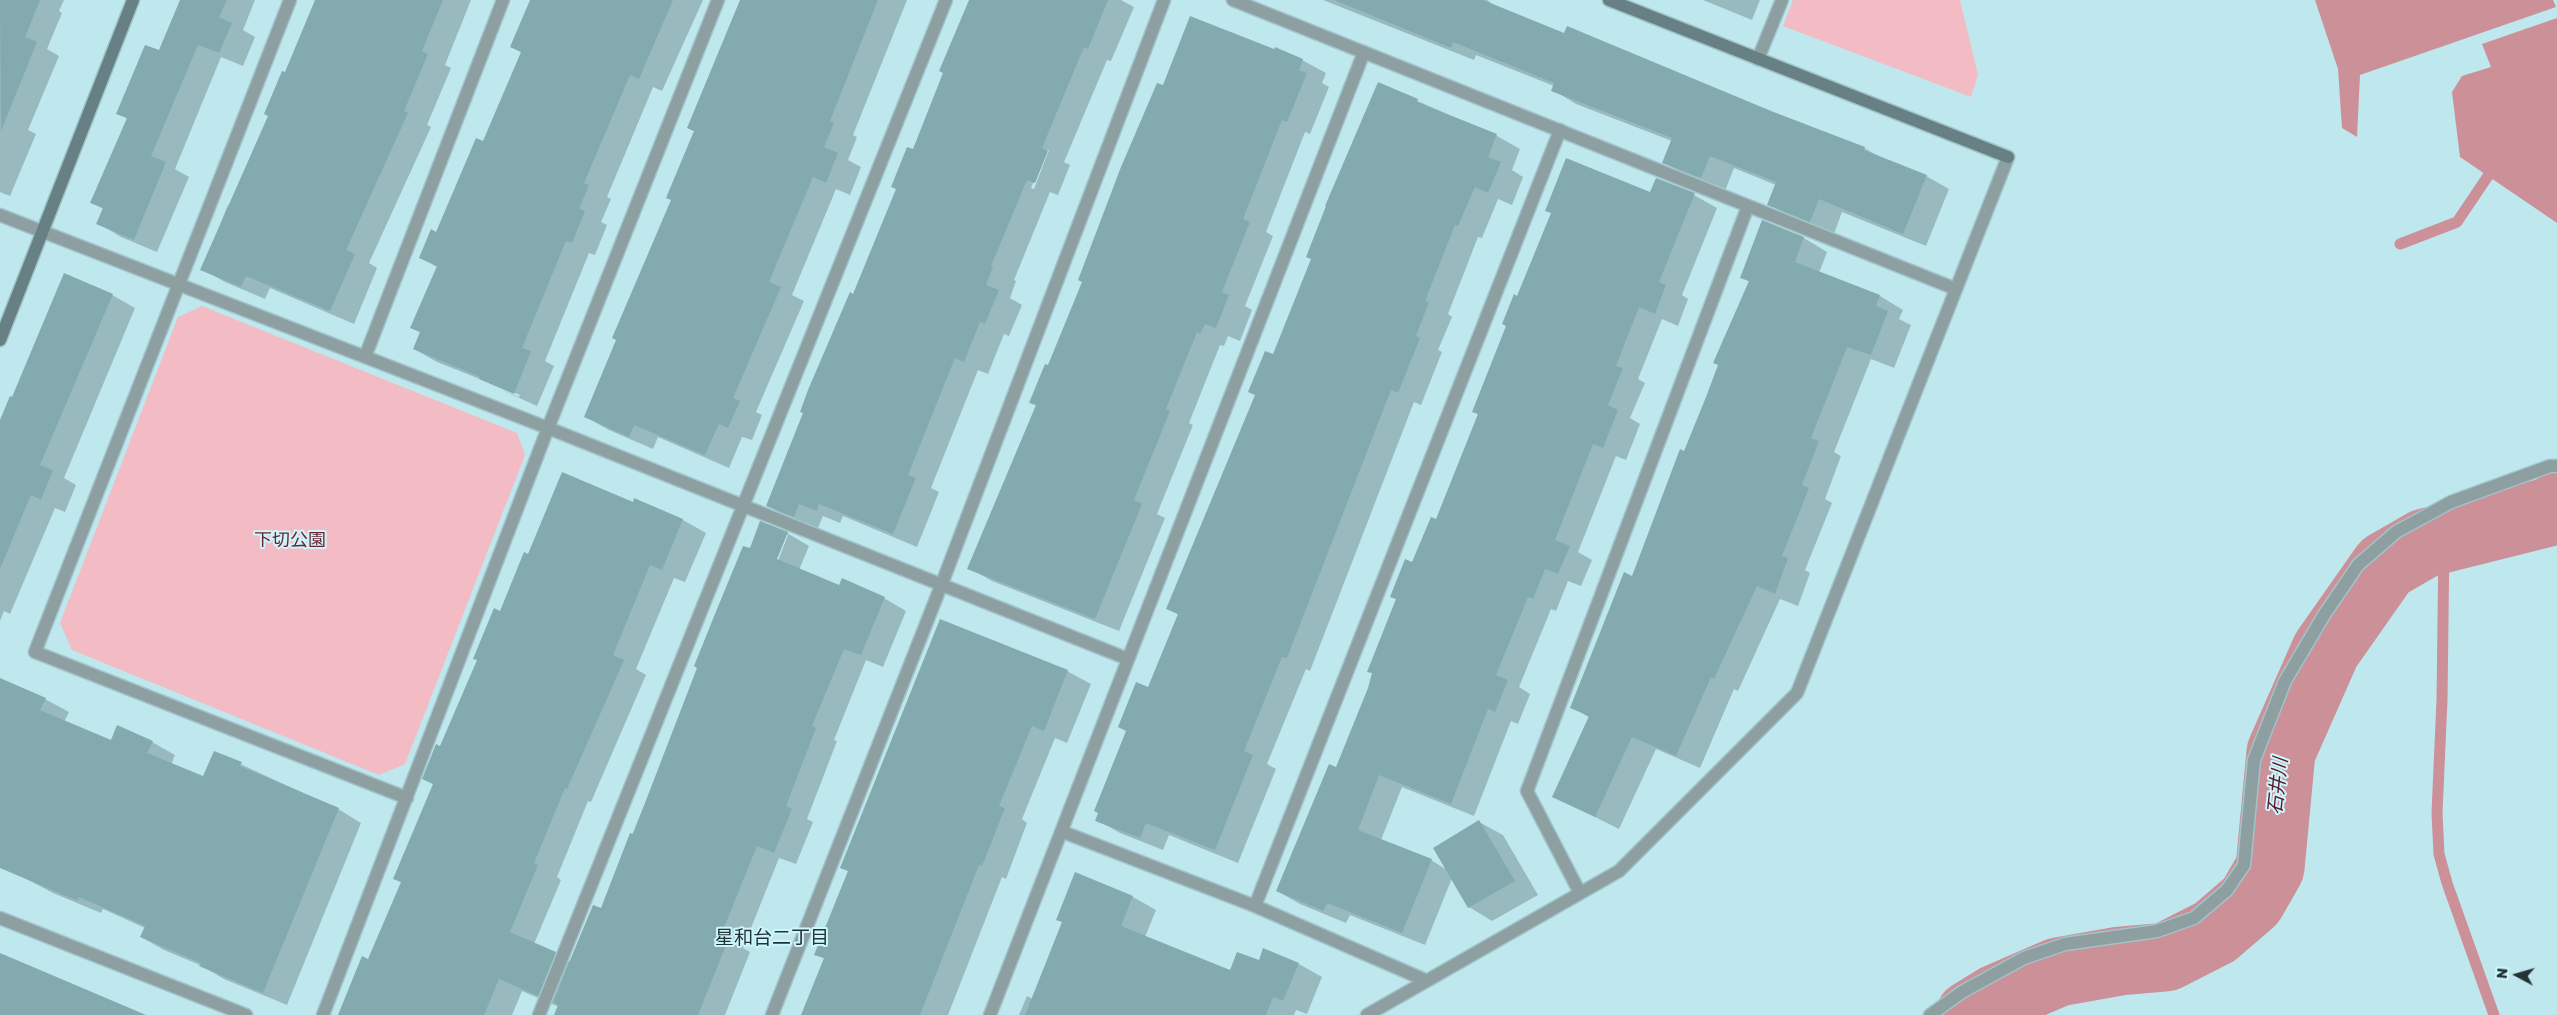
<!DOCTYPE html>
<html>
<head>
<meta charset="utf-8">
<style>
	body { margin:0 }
	#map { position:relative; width:2557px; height:1015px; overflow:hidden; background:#bfe8ee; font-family:"Golos Text",sans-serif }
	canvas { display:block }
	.north { position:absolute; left:2492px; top:950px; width:50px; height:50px; -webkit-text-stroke:4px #ccf6fb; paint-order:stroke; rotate:276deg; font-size:14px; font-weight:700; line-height:20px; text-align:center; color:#233436 }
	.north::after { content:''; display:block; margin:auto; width:18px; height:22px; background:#233436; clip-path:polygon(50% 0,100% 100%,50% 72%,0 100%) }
</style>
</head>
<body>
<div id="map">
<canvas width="2557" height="1015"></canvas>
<div class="north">N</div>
</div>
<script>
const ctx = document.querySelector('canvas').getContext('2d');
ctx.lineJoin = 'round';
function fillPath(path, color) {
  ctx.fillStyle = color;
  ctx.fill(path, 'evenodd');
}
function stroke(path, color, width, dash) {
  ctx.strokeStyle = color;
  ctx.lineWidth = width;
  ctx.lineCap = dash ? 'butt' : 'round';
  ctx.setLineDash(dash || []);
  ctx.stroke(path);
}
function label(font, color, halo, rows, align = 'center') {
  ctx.font = font + ' "Golos Text","Noto Sans JP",sans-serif';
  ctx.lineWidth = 4;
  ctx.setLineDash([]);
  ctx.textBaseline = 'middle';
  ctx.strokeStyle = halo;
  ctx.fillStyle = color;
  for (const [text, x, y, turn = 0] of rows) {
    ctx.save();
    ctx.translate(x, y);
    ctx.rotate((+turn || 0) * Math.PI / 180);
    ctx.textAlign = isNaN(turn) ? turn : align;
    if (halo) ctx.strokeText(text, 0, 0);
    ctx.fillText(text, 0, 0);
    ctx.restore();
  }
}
const green = new Path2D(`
	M1793 0H1960L1978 75 1971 97 1783 26Z
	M202 306 517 433 525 455 405 764 379 775 72 650 60 623 178 317Z`);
const water = new Path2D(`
	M2315 0H2553L2556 7 2360 75 2357 137 2342 128 2338 69Z
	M2557 18V223L2460 157 2452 92 2462 76 2491 67 2482 44Z`);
const shadow = new Path2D(`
	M0 0H64L59 11 62 13 47 49 59 56 28 130 36 134 10 196 0 192Z
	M181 0H255L243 30 255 37 243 66 221 57 175 169 189 177 157 252 121 237 98 223 103 209 92 202 128 119 118 113 159 52Z
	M317 0H471L445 65 451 68 427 125 431 127 369 263 377 268 354 324 270 288 265 299 225 282 202 269 228 205 231 206Z
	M531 0H703L662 91 653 87 607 197 611 199 601 222 607 225 595 255 589 253 545 361 554 366 537 406 497 388 519 397 520 395 437 362 414 349 421 333 412 328 437 267 421 258 437 233 484 143 522 53 511 46Z
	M741 0H907L853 135 857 137 848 160 861 167 850 195 836 189 792 295 804 301 756 412 762 415 752 440 742 437 729 468 658 437 653 449 609 430 586 417 672 200 695 132 688 128Z
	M970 0H1121L1134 7 1111 61 1107 60 1064 162 1070 165 1058 195 1050 192 1014 280 1016 281 1010 298 1022 305 1009 336 1004 334 988 374 978 370 931 488 939 492 917 547 843 516 840 523 823 516 817 530 790 519 767 505 914 151 945 73ZM1047 150H1049L1034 189 1031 188Z
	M1323 0H1487L1496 7 1565 35 1864 148 1884 159 1926 176 1949 189 1926 246 1842 212 1834 234 1792 218 1769 204 1776 185 1734 168 1725 191 1686 175 1663 162 1672 141 1576 104 1553 90 1554 86 1476 55 1474 60Z
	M1703 0H1760L1752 20Z
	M1275 51 1302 60 1326 73 1322 83 1329 87 1310 134 1305 132 1266 232 1273 236 1245 306 1252 310 1240 341 1228 336 1224 346 1220 345 1189 423 1193 425 1157 514 1165 518 1119 631 992 581 969 568 1037 406 1031 402 1049 367 1163 87Z
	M1379 84 1497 136 1520 149 1512 170 1523 177 1512 205 1498 199 1482 238 1478 237 1448 314 1452 317 1438 350 1442 352 1421 405 1414 402 1310 671 1306 669 1267 764 1276 769 1238 863 1169 835 1163 850 1120 833 1097 820 1179 615 1168 609 1274 356Z
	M1656 179 1694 195 1717 208 1682 295 1688 299 1678 326 1662 319 1638 379 1645 383 1630 418 1640 424 1626 460 1616 456 1578 552 1592 560 1581 586 1568 581 1556 611 1551 609 1519 687 1530 694 1518 724 1511 721 1474 816 1402 787 1381 840 1431 860 1447 870 1479 822 1503 835 1538 895 1492 921 1469 907 1452 878 1425 945 1350 915 1346 923 1300 904 1277 891 1337 769 1370 688 1373 674 1369 671 1413 564 1437 520 1479 414 1518 297 1651 194Z
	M1762 222 1804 238 1827 252 1819 273 1880 296 1903 310 1899 319 1911 325 1894 368 1871 359 1834 452 1841 456 1825 499 1832 503 1805 570 1810 573 1798 606 1780 599 1738 691 1734 689 1700 768 1656 749 1619 829 1553 796 1590 718 1572 707 1633 577 1685 452 1719 365 1715 363 1724 337 1728 338 1750 282 1741 277Z
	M112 295 135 308 64 478 76 485 65 512 55 508 10 614 4 611 0 621V423L13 399Z
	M635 500 683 520 706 533 685 582 674 578 636 669 646 675 591 802 588 801 557 877 561 880 534 944 571 962 601 909 751 550 787 533 809 546 799 570 840 586 884 598 906 611 883 667 866 660 834 740 837 741 807 819 813 822 796 864 779 858 743 948 750 952 725 1015H561L559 1007 522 991 512 1015H338L369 961 402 883 394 878 434 785 424 779 441 748 501 613 529 556 633 503ZM786 535H788L776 566 773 565Z
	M1067 671 1091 684 1067 743 1055 738 1022 819 1027 823 1006 879 1002 877 948 1015H802L825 959 816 954Z
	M0 680 45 699 69 712 64 722 111 742H152L175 755 171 765 203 778 214 752 338 809 361 823 287 1005 224 979 200 965 164 950 141 937 145 928 103 909 101 913 53 893 0 865Z
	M1075 874 1133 897 1156 910 1145 937 1231 972 1259 962 1264 950 1299 964 1322 977 1307 1014 1296 1010 1294 1015H1019L1027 996 1033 999 1063 923 1057 919Z`);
const stream = new Path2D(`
	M2400 244 2457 222 2488 176
	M2444 539 2442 700 2437 813 2439 854 2447 883 2494 1015`);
const river = new Path2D(`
	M1970 1015 1996 999 2058 972 2120 961 2166 957 2215 932 2251 901 2270 868 2281 752 2326 650 2385 566 2425 543 2549 512 2557 507`);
const building = new Path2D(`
	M0 0H40L25 37 37 42 1 131Z
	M180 0H227L219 17 232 23 219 53 198 45 151 156 166 162 134 240 96 224 103 208 90 203 127 118 116 114 145 45 159 50Z
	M315 0H443L422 51 428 54 404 111 408 113 346 250 355 254 330 311 246 276 241 287 200 270 268 116 264 114 282 71 285 72Z
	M530 0H673L639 79 630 75 584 183 589 185 579 209 585 211 572 243 566 241 522 348 531 351 514 394 479 379 480 377 413 349 420 332 410 328 437 266 419 258 431 229 436 232 476 138 483 141 521 52 510 47Z
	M740 0H878L830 121 834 123 824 147 838 153 826 183 813 177 769 282 781 287 733 398 740 401 728 428 719 424 705 455 634 425 629 437 584 417 616 340 612 338 671 200 666 198 694 131 687 128Z
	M969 0H1108L1088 49 1084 47 1042 148 1048 151 1035 183 1027 180 991 266 993 267 986 285 999 290 985 324 980 322 964 362 955 358 908 475 916 478 893 534 819 504 817 511 799 504 794 517 766 506 803 413 800 412 808 390 850 292 853 294 896 189 891 187 907 147 913 149 943 73 939 71Z
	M1334 0H1483L1564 33 1567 26 1771 111 1865 147 1864 150 1927 175 1903 234 1819 199 1810 222 1767 205 1776 182 1710 156 1701 178 1662 163 1672 138 1551 91 1554 83 1453 42 1451 48Z
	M1190 16 1274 49 1275 47 1303 59 1299 70 1307 73 1287 122 1282 120 1243 219 1250 222 1222 292 1229 295 1216 328 1205 324 1200 334 1197 332 1166 409 1170 411 1134 500 1142 504 1095 619 967 569 1036 405 1029 403 1045 364 1048 365 1082 282 1078 280 1121 167 1157 83 1163 85Z
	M1378 82 1418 99 1417 102 1497 134 1488 157 1501 162 1488 193 1475 187 1458 226 1455 225 1425 301 1429 302 1416 336 1420 338 1398 393 1391 390 1287 658 1282 657 1244 751 1253 755 1215 850 1146 823 1140 838 1095 821 1098 813 1094 811 1126 731 1118 727 1136 682 1148 687 1178 614 1166 609 1255 395 1248 392 1265 351 1273 354 1311 259 1306 257 1326 206H1325Z
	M1566 158 1650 192 1656 178 1695 193 1659 282 1666 285 1655 314 1639 307 1616 366 1623 368 1608 405 1618 410 1603 448 1593 444 1555 540 1570 546 1558 574 1545 569 1533 599 1528 597 1496 675 1508 680 1495 712 1488 709 1451 804 1379 775 1358 830 1432 859 1402 933 1327 903 1323 911 1276 891 1329 764 1336 767 1368 688 1372 673 1367 672 1396 599 1390 597 1405 559 1412 562 1431 517 1436 519 1478 414 1472 412 1506 326 1502 324 1514 294 1517 296 1551 213 1545 211Z
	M1762 220 1804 237 1795 262 1880 295 1876 306 1888 311 1871 355 1847 347 1811 438 1819 441 1802 485 1809 488 1782 556 1788 558 1775 594 1757 586 1714 679 1711 677 1676 756 1632 737 1595 817 1552 797 1589 716 1570 708 1624 572 1632 576 1680 449 1684 451 1706 397 1718 365 1713 363 1749 281 1740 278Z
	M64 273 113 294 40 465 53 470 41 500 31 495 0 569V420L10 396 12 397Z
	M562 472 633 502 634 498 683 519 662 570 650 565 613 655 624 660 567 789 565 788 534 863 538 865 510 932 556 952 538 996 499 979 484 1015H338L362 956 368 959 401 882 393 879 433 784 422 779 436 744 440 746 477 660 473 659 494 608 500 611 524 552 528 554Z
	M760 521 788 532 777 559 839 585 842 578 885 597 861 655 844 649 812 726 816 728 786 806 792 809 774 853 757 846 721 935 729 938 698 1015H554L558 1005 553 1002 571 958 593 905 601 908 630 833 633 834 697 668 694 666 715 614 743 546 750 548Z
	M940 619 1068 670 1044 731 1032 726 999 806 1005 808 982 866 979 865 920 1015H801L824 958 814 955 848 871 840 868Z
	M0 678 46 698 40 710 111 740 117 725 153 741 147 753 203 776 214 751 242 762 240 766 339 808 263 993 199 966 201 963 140 937 145 926 79 897 78 901 0 868Z
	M1479 820 1515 881 1468 908 1433 848Z
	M1075 872 1133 896 1121 926 1230 970 1237 952 1259 960 1263 948 1299 963 1283 1001 1273 997 1266 1015H1025L1062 922 1056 920Z
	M0 953 146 1015H0Z`);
const street = new Path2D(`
	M290 0 35 652 407 798
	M1233 0 1956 289
	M1758 59 1782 0
	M0 215 548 428 1128 659
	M365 357 503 0
	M1063 832 1255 906 1425 980
	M1580 893 1527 791 1748 206
	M1255 906 1560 130
	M0 918 246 1015
	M323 1015 548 428 718 0
	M539 1015 946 0
	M772 1015 941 586 1164 0
	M990 1015 1364 52
	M1367 1015 1619 871 1797 693 2008 157
	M1930 1015 1962 992 2024 958 2065 944 2157 931 2194 918 2227 890 2244 865 2254 760 2285 681 2324 615 2358 565 2396 532 2451 502 2550 466H2557`);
const secondary = new Path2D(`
	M1609 0 2008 157
	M0 340 133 0`);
const parkNames = [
	["下切公園",290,540]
];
const waterNames = [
	["石井川",2278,786,-84]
];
const neighbourhoodNames = [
	["星和台二丁目",772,938]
];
fillPath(green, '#f3bbc3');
fillPath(water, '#cc9099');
fillPath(shadow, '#0003');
stroke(stream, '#cc9099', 11);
stroke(river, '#cc9099', 69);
fillPath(building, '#82aaaf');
stroke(street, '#a0c4c9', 15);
stroke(secondary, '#a0c4c9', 15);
stroke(street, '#8e9fa1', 12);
stroke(secondary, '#678083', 12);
label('18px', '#6b2435', '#ccf6fb', parkNames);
label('italic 19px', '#5c1528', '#ccf6fb', waterNames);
label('19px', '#233436', '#ccf6fb', neighbourhoodNames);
</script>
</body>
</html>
